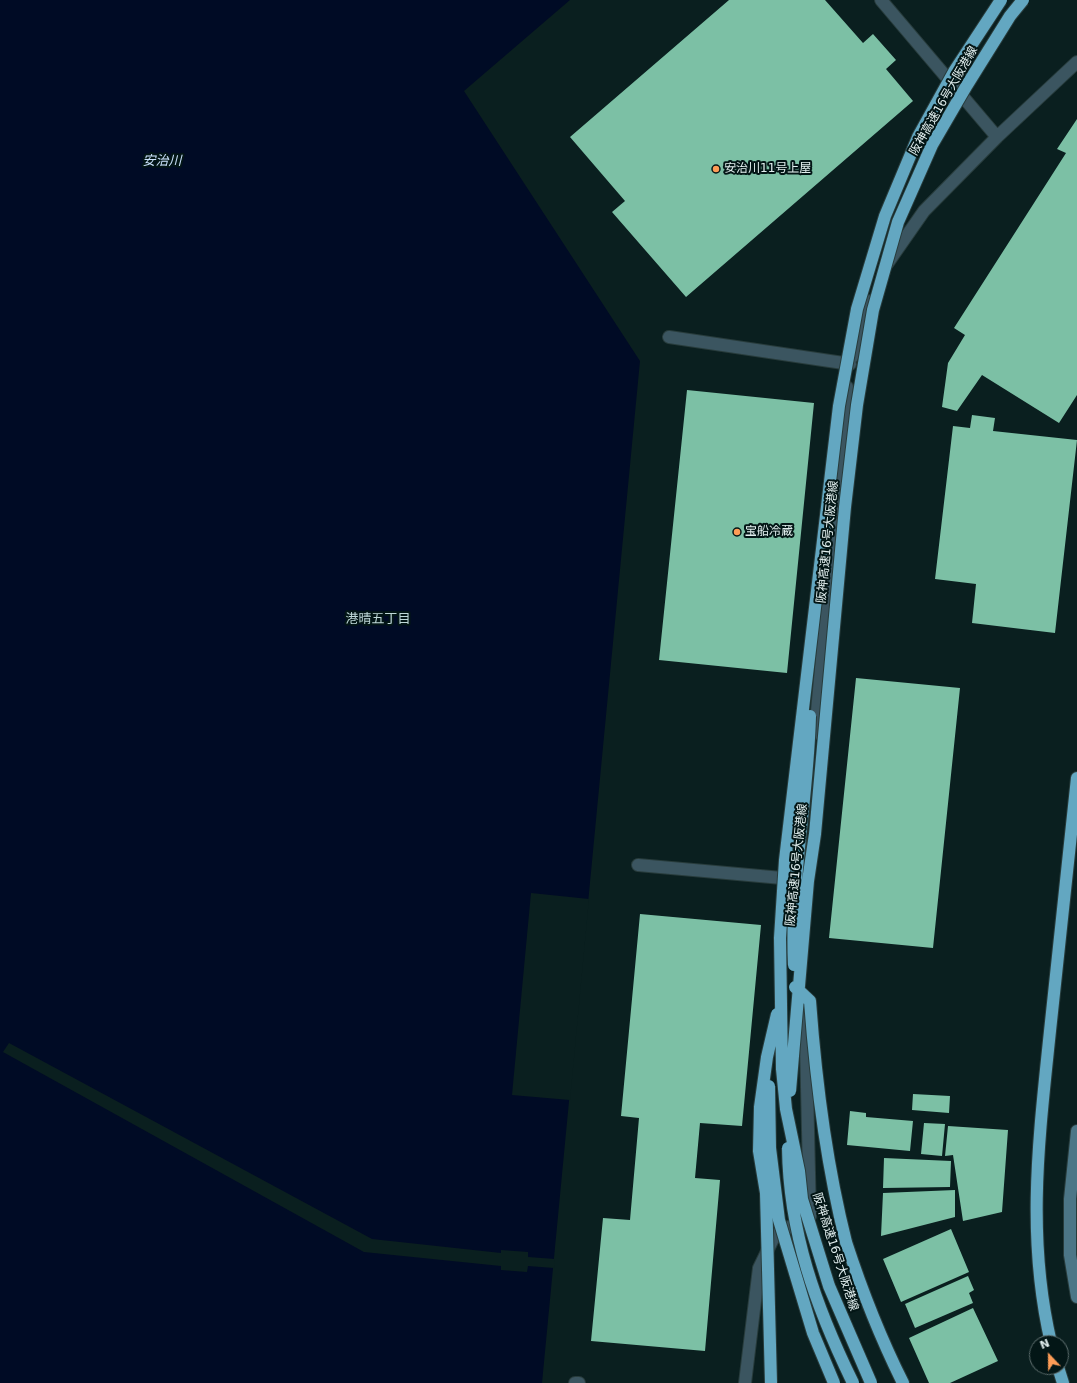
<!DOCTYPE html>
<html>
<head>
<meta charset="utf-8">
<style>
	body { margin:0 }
	#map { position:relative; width:1077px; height:1383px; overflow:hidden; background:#0a1f1f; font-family:"DejaVu Sans",sans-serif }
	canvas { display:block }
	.north { position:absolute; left:1029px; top:1335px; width:40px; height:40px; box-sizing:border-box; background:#031616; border:1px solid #5c6c6c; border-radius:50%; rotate:338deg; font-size:11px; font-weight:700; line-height:16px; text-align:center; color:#e1eeee }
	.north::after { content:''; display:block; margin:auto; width:14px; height:18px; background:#fd9c56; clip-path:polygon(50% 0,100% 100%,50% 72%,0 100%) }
</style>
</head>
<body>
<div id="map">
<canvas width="1077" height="1383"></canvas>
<div class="north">N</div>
</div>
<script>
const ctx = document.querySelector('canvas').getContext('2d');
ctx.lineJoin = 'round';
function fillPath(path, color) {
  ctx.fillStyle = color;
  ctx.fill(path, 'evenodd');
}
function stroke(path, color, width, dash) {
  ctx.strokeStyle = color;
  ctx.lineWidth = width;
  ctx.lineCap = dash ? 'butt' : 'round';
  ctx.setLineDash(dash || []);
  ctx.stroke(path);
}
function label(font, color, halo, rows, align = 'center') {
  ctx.font = font + ' "DejaVu Sans","Noto Sans JP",sans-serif';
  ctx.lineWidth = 4;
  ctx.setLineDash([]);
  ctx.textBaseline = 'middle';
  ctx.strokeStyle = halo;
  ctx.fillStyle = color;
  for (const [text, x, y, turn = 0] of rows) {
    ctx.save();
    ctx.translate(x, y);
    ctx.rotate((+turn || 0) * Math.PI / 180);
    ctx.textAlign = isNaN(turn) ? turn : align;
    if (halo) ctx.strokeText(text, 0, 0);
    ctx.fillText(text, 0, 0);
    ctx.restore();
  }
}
const water = new Path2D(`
	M0 0H570L464 91 640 361 542 1383H0Z`);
const pier = new Path2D(`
	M531 893 589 899 570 1100 512 1095Z
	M9 1043 372 1239 501 1253V1250L528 1252V1257L555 1259 554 1268 528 1266 527 1272 501 1270V1266L364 1252 3 1052Z`);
const building = new Path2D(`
	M729 0H825L863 43 873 34 896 60 886 69 913 101 686 297 612 212 625 201 570 137Z
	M1077 119V395L1059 423 982 375 957 411 942 407 948 363 965 335 954 328 1066 153 1057 149Z
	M687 390 814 403 787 673 659 660Z
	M972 415 995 418 993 431 1077 440 1055 633 972 623 976 584 935 579 953 426 970 428Z
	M856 678 960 688 933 948 829 938Z
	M640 914 761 925 742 1126 700 1123 695 1178 720 1180 705 1351 591 1341 603 1218 630 1220 639 1118 621 1116Z
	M913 1094 950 1096 949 1113 912 1110Z
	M850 1111 866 1113V1117L913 1121 910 1151 847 1145Z
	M924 1123 945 1124 942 1156 921 1154Z
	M948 1126 1008 1130 1002 1212 963 1221 953 1155 945 1156Z
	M884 1158 951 1161 950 1187 883 1188Z
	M955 1190V1217L881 1236 883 1193Z
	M951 1229 969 1272 901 1302 883 1259Z
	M968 1276 974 1290 969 1293 973 1303 915 1328 905 1304Z
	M973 1308 998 1361 950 1383H929L909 1338Z`);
const street = new Path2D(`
	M881 0 997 137
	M887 264 924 211 997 137 1077 62
	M669 337 850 364
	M852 357 871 301
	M815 733 847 387
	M638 865 793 879
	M802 895 805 845
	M575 1383H579
	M745 1383 759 1268 775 1235 810 1216 805 1001`);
const secondary = new Path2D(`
	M1077 1131 1070 1199V1255L1077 1297`);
const highway = new Path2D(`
	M846 1242C862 1291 880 1337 903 1383
	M1051 1343C1026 1236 1039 1138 1050 1031 1059 946 1068 862 1077 778
	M1058 1367 1063 1383`);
const highwayBridge = new Path2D(`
	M794 965C790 881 808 799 810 716
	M795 987 810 1001C816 1083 826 1163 846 1242
	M769 1086 770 1148 779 1220 813 1333 834 1383
	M790 1091 808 881 815 834 845 507 857 405 873 310 898 222 932 145 967 85 1010 16 1023 0
	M788 1148C789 1233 816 1307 853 1383
	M771 1383 766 1193 759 1151 760 1107 767 1057 777 1014
	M871 1383 829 1286 802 1199 799 1171 786 1109 782 1069 780 938 785 860 839 406 857 309 885 216 918 137 955 70 1001 0`);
const markers = [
	[716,169,4,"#fd9c56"],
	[737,532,4,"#fd9c56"]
];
const streetNames = [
	["阪神高速16号大阪港線",944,101,-60],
	["阪神高速16号大阪港線",828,542,-84],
	["阪神高速16号大阪港線",797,865,-84],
	["阪神高速16号大阪港線",835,1252,72]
];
const poiNames = [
	["安治川11号上屋",724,169],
	["宝船冷蔵",745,532]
];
const waterNames = [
	["安治川",162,162]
];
const neighbourhoodNames = [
	["港晴五丁目",378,620]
];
fillPath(water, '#000b25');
fillPath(pier, '#0a1f1f');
fillPath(building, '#7cc0a5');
stroke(street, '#283c3c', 14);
stroke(secondary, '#283c3c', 14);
stroke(highway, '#283c3c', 14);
stroke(street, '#3b5560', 12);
stroke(secondary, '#4c7687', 12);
stroke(highway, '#63a7c1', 12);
stroke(highwayBridge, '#283c3c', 14, []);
stroke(highwayBridge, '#63a7c1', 12);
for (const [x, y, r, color] of markers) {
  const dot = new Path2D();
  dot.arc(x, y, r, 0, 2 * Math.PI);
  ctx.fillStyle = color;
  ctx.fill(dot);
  stroke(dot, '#031616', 1.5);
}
label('12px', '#e1eeee', '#031616', streetNames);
label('12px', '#e1eeee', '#031616', poiNames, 'left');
label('italic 13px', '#cae1fb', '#031616', waterNames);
label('13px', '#bfd8d8', '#031616', neighbourhoodNames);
</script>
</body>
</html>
